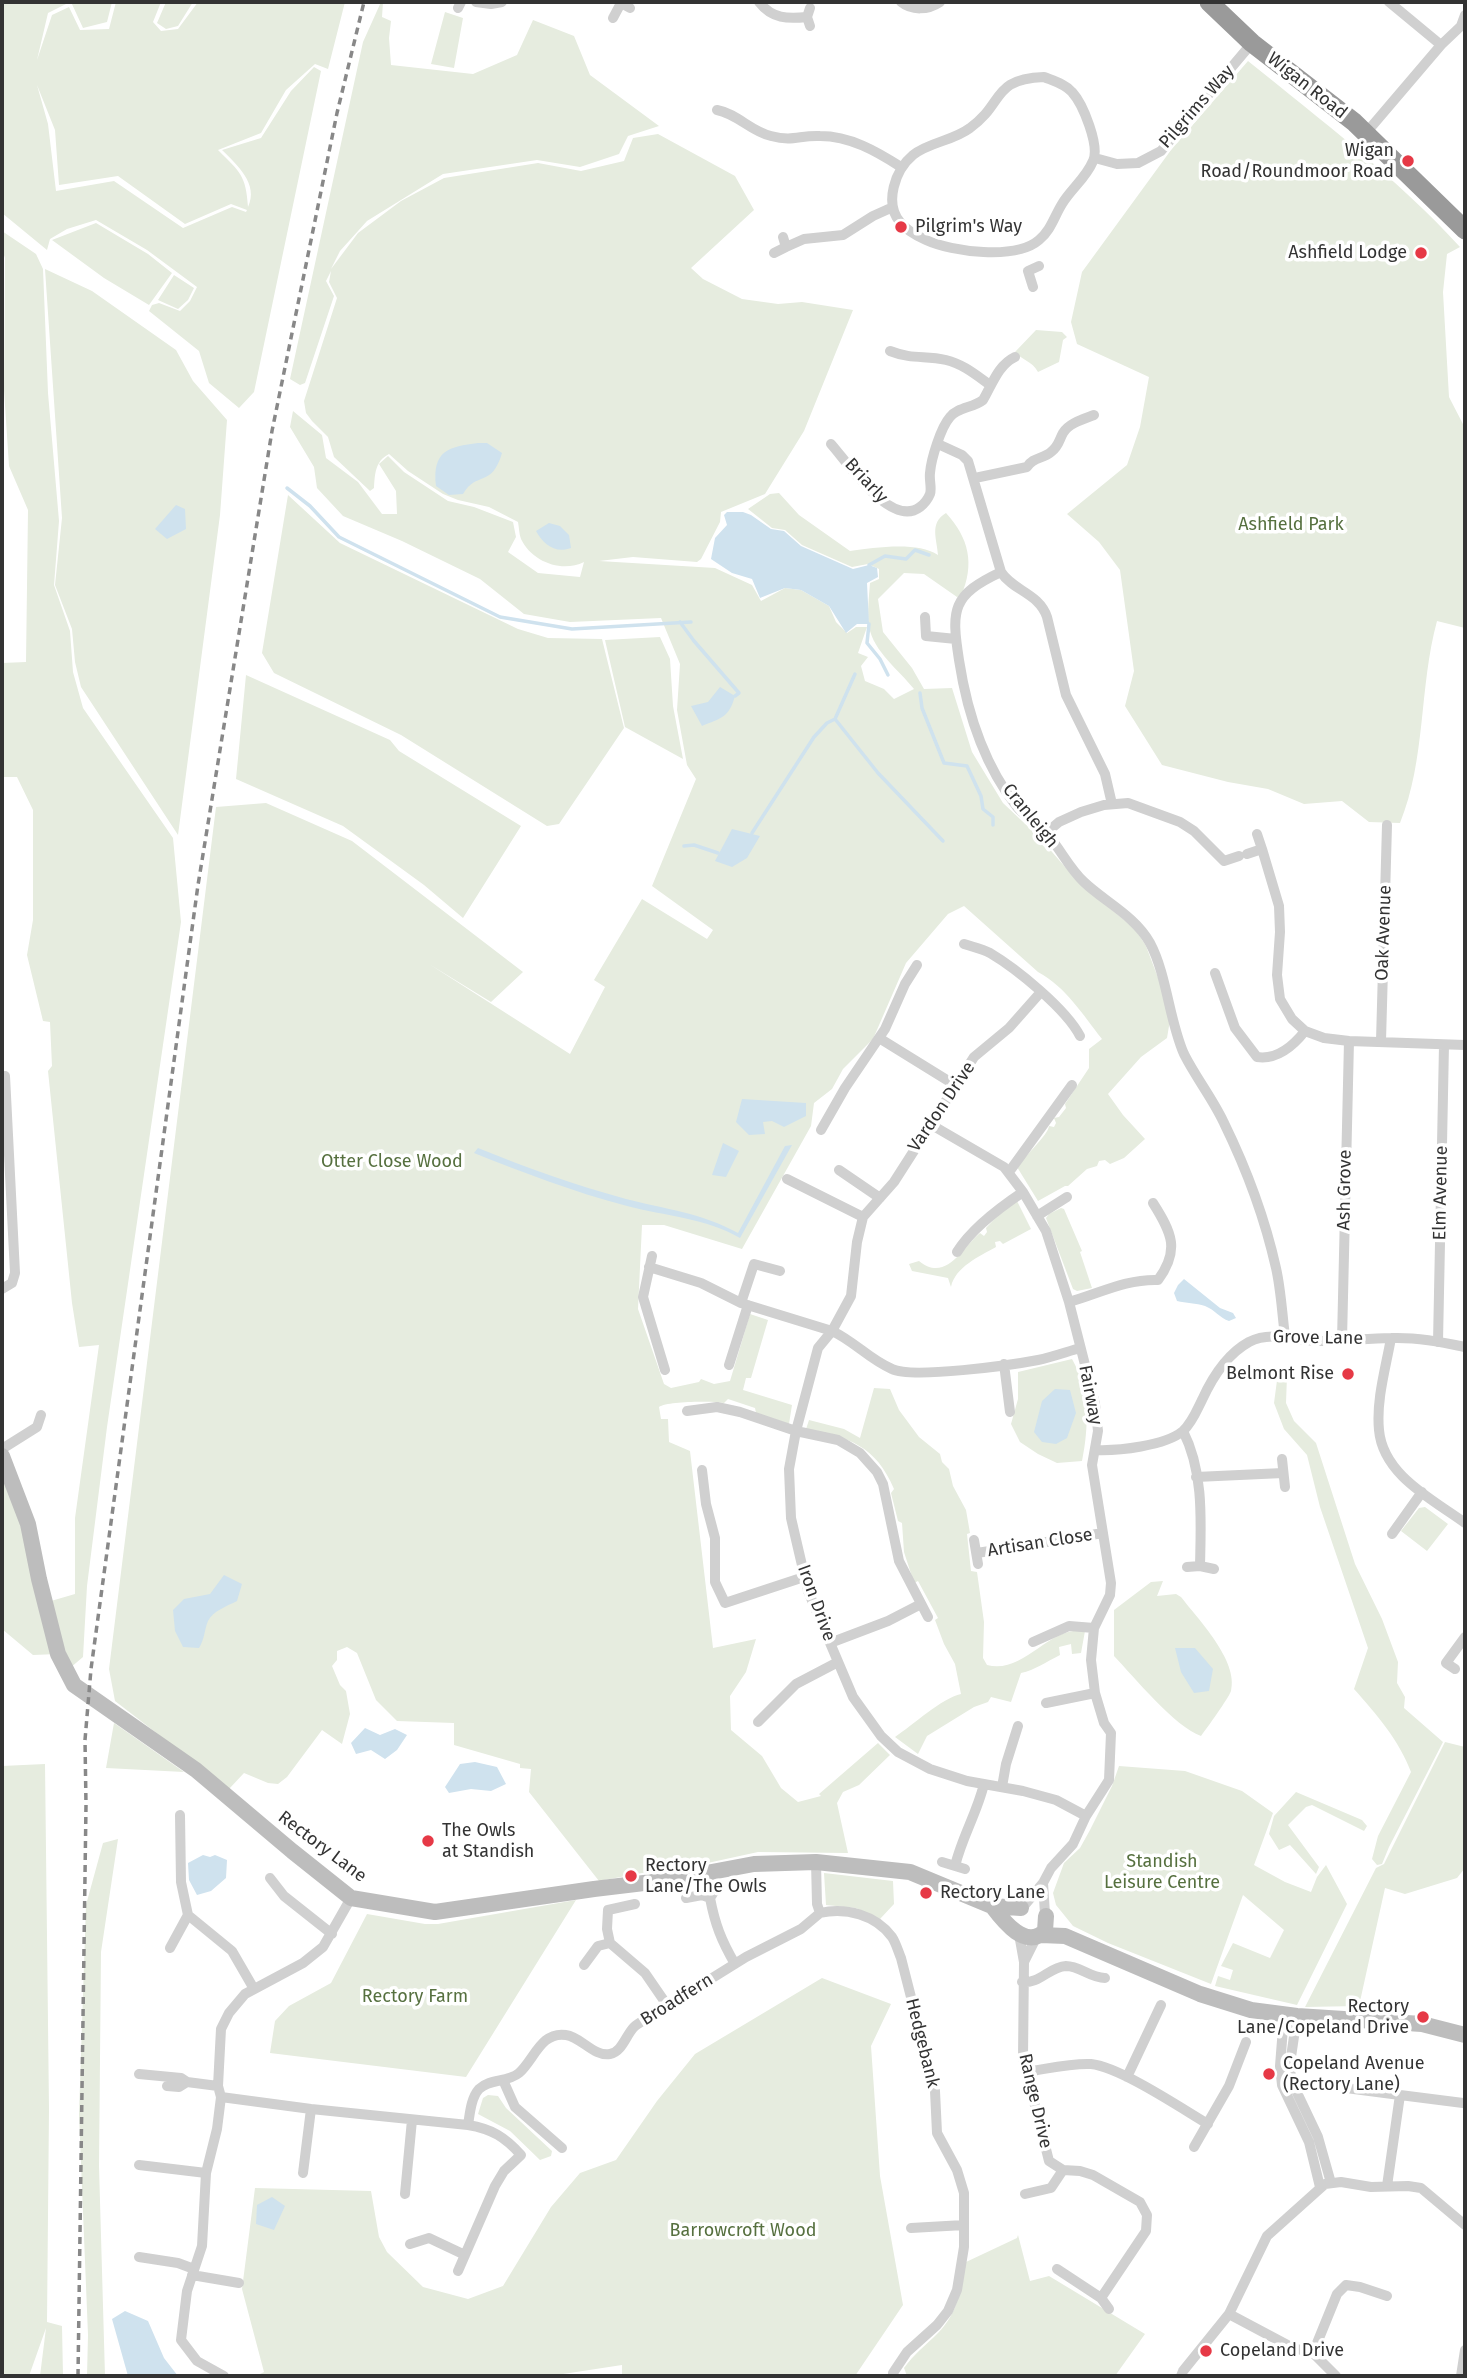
<!DOCTYPE html>
<html>
<head>
<meta charset="utf-8">
<style>
	body { margin:0 }
	#map { position:relative; width:1467px; height:2378px; overflow:hidden; background:#fff; font-family:"Fira Sans",sans-serif }
	canvas { display:block }
	.frame { position:absolute; inset:0; border:4px solid #333; pointer-events:none }
</style>
</head>
<body>
<div id="map">
<canvas width="1467" height="2378"></canvas>
<div class="frame"></div>
</div>
<script>
const ctx = document.querySelector('canvas').getContext('2d');
ctx.lineJoin = 'round';
function fillPath(path, color) {
  ctx.fillStyle = color;
  ctx.fill(path, 'evenodd');
}
function stroke(path, color, width, dash) {
  ctx.strokeStyle = color;
  ctx.lineWidth = width;
  ctx.lineCap = dash ? 'butt' : 'round';
  ctx.setLineDash(dash || []);
  ctx.stroke(path);
}
function label(font, color, halo, rows, align = 'center') {
  ctx.font = font + ' "Fira Sans",sans-serif';
  ctx.lineWidth = 7;
  ctx.setLineDash([]);
  ctx.textBaseline = 'middle';
  ctx.strokeStyle = halo;
  ctx.fillStyle = color;
  for (const [text, x, y, turn = 0] of rows) {
    ctx.save();
    ctx.translate(x, y);
    ctx.rotate((+turn || 0) * Math.PI / 180);
    ctx.textAlign = isNaN(turn) ? turn : align;
    if (halo) ctx.strokeText(text, 0, 0);
    ctx.fillText(text, 0, 0);
    ctx.restore();
  }
}
const green = new Path2D(`
	M2 2H70L48 13 37 60 52 15 69 7 80 30 109 29 116 2H161L153 22 161 31 178 29 198 2H345L328 69 315 64 286 90 261 133 218 150C240 172 246 175 248 207 259 184 237 165 222 150L261 138 291 91 314 67 321 71 254 392 239 408 209 383 199 351 149 311 152 305 159 303 180 311 190 301 197 287 147 250 96 220 67 229 50 239 47 250 2 213ZM37 85 55 130 59 185 118 176 185 224 231 204 247 210 246 212 232 207 183 228 114 181 56 191 48 124Z
	M71 2H112L107 22 83 28Z
	M166 2H193L178 26 166 29 157 23Z
	M381 2H383L382 17 391 21 389 38 391 65 473 74 517 55 533 20 574 36 590 75 659 126 628 136 619 154 580 167 537 160 443 174 367 221 340 251 331 269 358 233 401 201 444 178 538 163 581 171 624 161 633 138 658 134 735 176 754 210 691 268 703 279 742 299 778 304 802 302 853 310 804 431 765 494 721 512 720 522 701 559 697 562 633 557 599 561 715 568 752 585 761 601 785 588 801 590 829 606 836 622 847 633 856 627H867L858 653 868 657 861 666 865 681 884 689 894 699 914 689C899 670 874 652 869 627 867 613 869 597 870 583L879 579V569L868 564 852 567 802 545 785 530 772 528 748 509 770 494 779 493 799 515 850 551C874 548 917 541 938 555 937 539 929 523 946 513 969 538 975 564 961 596L957 597 924 574 904 573 878 599 883 632 912 668 924 689 952 688 972 752 1003 803 1039 837 1079 883 1135 929 1146 946 1160 983 1170 1020 1167 1038 1141 1057 1108 1094 1123 1115 1145 1139 1124 1158 1110 1164 1105 1160 1099 1161 1097 1166 1087 1169 1068 1186H1065L1038 1201 1017 1167C1025 1156 1048 1135 1049 1126L1054 1127 1056 1123 1054 1118 1059 1117 1066 1108 1065 1104 1089 1068V1049L1102 1039C1083 1015 1066 987 1038 972L964 906 948 914 906 963 873 1039 843 1069 832 1089 814 1103 811 1126 742 1249 664 1225H642L638 1309 664 1384 671 1388 699 1382 701 1379 714 1384 730 1381 750 1314 768 1320 751 1378H746L743 1390 792 1405 789 1424 756 1413 755 1408 728 1399 724 1403C711 1401 668 1401 659 1407L661 1419H668L669 1442 690 1451 713 1648 756 1639 746 1672 730 1696 731 1730 762 1756 781 1788 798 1802 821 1796 819 1794 878 1743 890 1755 859 1785 843 1792 837 1803 848 1853 758 1852 680 1869 642 1873 599 1881 529 1792 531 1769 520 1768V1764L454 1745V1723L397 1721 376 1700 357 1653 347 1647 337 1651V1660L332 1666 340 1685 346 1691 350 1714 342 1744 322 1730 287 1777 278 1784 268 1783 244 1773 229 1789 115 1701 109 1669 216 807 266 803 352 841 523 972 491 1002 429 964 570 1054 605 987 594 980 642 899 707 939 713 930 652 886 696 779 687 765 677 710 680 664 661 618 570 622 524 614 480 579 402 541 343 516 317 488 314 467 290 427 293 411 322 435 326 458 358 482 382 514H397L396 491 379 464 388 456 404 472 448 501 474 507 513 522 516 537 508 552 538 573 580 577 584 562C562 573 532 562 521 539 519 534 519 527 518 522L489 507 458 500 443 494 408 471 389 454C375 461 375 474 374 488L370 491 334 457 328 437 312 421 306 413 304 401 337 298 329 282 331 271 326 281 334 296 305 383 300 385 290 379 363 42Z
	M445 12 463 18 454 68 431 64Z
	M1248 61C1321 120 1397 178 1460 247L1447 254 1443 292 1449 397 1465 428V628L1437 621C1419 687 1426 760 1400 823L1369 822 1342 801 1304 804 1268 789 1228 782 1162 765 1125 706 1134 671 1120 570 1099 542 1067 514 1127 465 1140 427 1149 377 1077 344 1071 322 1082 272 1171 150Z
	M96 223 148 254 172 273 149 305 104 278 52 240Z
	M2 231 36 254 43 269 48 393 59 521 54 585 70 631 73 672 83 708 173 838 181 922 107 1427 87 1586 83 1657 70 1668 51 1601 75 1594V1518L99 1345 79 1347 72 1303 48 1071 52 1066 50 1022 43 1021 27 955 33 920V810L17 777H2V663L26 662 28 510 9 466 4 390 5 258 2 249Z
	M45 269 92 291 176 350 193 381 227 420 220 515 178 835 81 687 75 662 72 629 55 585 62 518Z
	M174 275 194 288 188 300 178 309 158 300Z
	M1036 330 1062 332 1067 337 1063 340 1059 362 1038 372C1032 361 1022 360 1015 352Z
	M288 495 340 543 518 629 548 638 602 639 624 728 559 824 547 826 401 735 274 673 262 653Z
	M660 637 670 659 673 706 683 759 625 727 605 640Z
	M246 675 390 740 399 751 521 826 463 918 424 885 343 826 236 779Z
	M1017 1201 1031 1229 1003 1244 1000 1241 995 1242 996 1247C980 1256 955 1267 951 1287L948 1278 912 1271 909 1264 919 1261C946 1283 962 1248 980 1233L984 1236 987 1232 986 1228 1004 1209Z
	M1061 1208 1064 1209 1082 1251 1080 1252 1092 1288 1077 1291 1073 1289 1046 1218 1049 1214Z
	M1072 1359C1090 1390 1089 1428 1082 1461L1057 1463 1038 1454 1020 1442 1011 1424 1018 1399V1372Z
	M1282 1368 1287 1376 1286 1403 1294 1421 1316 1443 1355 1564 1382 1619 1398 1662 1397 1683 1405 1697 1404 1708 1443 1742 1389 1847 1382 1864 1377 1865 1372 1859 1378 1836 1411 1772C1399 1740 1377 1715 1354 1689L1368 1648 1320 1507 1307 1455 1284 1429 1274 1403 1278 1373Z
	M874 1388 890 1389 899 1410 919 1437 940 1454 942 1462 949 1469 953 1486 966 1510 970 1533 967 1534 971 1571 977 1572 984 1622 983 1658 987 1665C1024 1675 1049 1625 1085 1631L1081 1653 1072 1654 1071 1644 1059 1647 1060 1655C1046 1662 1035 1670 1021 1673L1011 1702 991 1697 988 1702 974 1707 927 1736 918 1754 895 1737C913 1725 942 1698 961 1694L955 1664 944 1644 935 1620 938 1618 918 1581 914 1583 904 1552 902 1523 898 1521 891 1493 894 1489C876 1446 849 1437 806 1429L809 1420 844 1429 860 1438Z
	M8 1471 58 1654 33 1655 2 1629V1473Z
	M1425 1507 1448 1524 1427 1551 1401 1531 1419 1508Z
	M1163 1581 1157 1596 1176 1594 1181 1597C1198 1619 1239 1661 1231 1691 1228 1699 1207 1728 1201 1736 1175 1727 1134 1677 1114 1656V1610L1151 1582Z
	M114 1723 184 1772 106 1768Z
	M1445 1742 1465 1747V1868L1457 1878 1405 1894 1385 1888 1359 2006 1305 2007 1376 1868 1384 1864Z
	M45 1764 49 2109 47 2322 62 2326 63 2376H40L46 2328 29 2376H2V1766Z
	M1119 1766 1185 1771 1242 1791 1273 1813 1254 1865 1285 1882 1311 1892 1317 1877 1326 1865 1347 1904 1297 2005 1215 1986 1218 1976 1230 1980 1233 1970 1221 1966 1233 1943 1270 1958 1284 1930 1243 1895 1211 1984 1108 1943 1073 1926 1056 1905 1053 1893 1064 1863 1080 1848 1090 1830 1112 1786Z
	M1296 1792 1362 1820 1367 1826 1364 1831 1312 1805 1306 1807 1288 1825 1319 1867 1316 1874 1290 1845 1279 1850 1269 1834 1274 1816Z
	M118 1839 101 1952 99 2166 105 2376H87L88 2335 79 2114 86 1905 103 1843Z
	M824 1873 893 1881 894 1904 880 1919 856 1908 826 1905Z
	M576 1900 466 2077 270 2053 275 2021 289 2006 331 1983 367 1914 425 1924H438Z
	M822 1978 891 2004 871 2046 880 2176 903 2305 855 2376H622V2365L550 2376H256L264 2372 242 2289 255 2188 371 2191 379 2237 387 2252 423 2287 468 2299 503 2286 551 2207 580 2173 616 2160 657 2101 695 2054Z
	M488 2095 498 2096 506 2108 552 2151 551 2156 540 2160 510 2131 478 2114 483 2098Z
	M1018 2235 1030 2281 1049 2276 1145 2334 1115 2376H907L904 2368C914 2354 926 2345 938 2333 958 2313 961 2289 966 2262L1017 2238Z`);
const water = new Path2D(`
	M478 443H487L502 453C492 488 476 471 463 494L449 495 436 486C432 450 449 447 478 443Z
	M176 505 185 509 186 529 167 539 155 529Z
	M727 512H743L751 515 771 529 784 531 801 546 853 569 869 565 877 568 878 577 867 583 869 624H857L846 633 829 606 801 590 785 588 760 598 752 579 732 573 711 559 715 538 727 525 724 515Z
	M549 523 560 526 569 535 571 548C555 554 543 544 536 531Z
	M720 687 735 696C729 718 721 718 702 726L691 706 708 702Z
	M732 829 760 836 747 858 732 867 715 861Z
	M742 1099 806 1103V1116L784 1127 772 1121 763 1122 765 1134 749 1135 736 1122Z
	M723 1143 739 1151 726 1177 712 1175Z
	M792 1145 740 1238C706 1218 665 1216 627 1206 574 1192 524 1173 474 1153L478 1148C527 1168 575 1185 626 1199 665 1209 702 1213 738 1233L785 1146Z
	M1184 1279 1220 1308 1233 1313 1236 1318 1229 1321C1220 1318 1215 1310 1205 1306 1196 1303 1186 1303 1177 1301L1174 1293 1178 1285Z
	M1055 1389 1070 1390 1076 1413 1067 1438 1056 1444 1042 1442 1034 1432 1042 1401Z
	M224 1575 242 1584 237 1601C227 1606 213 1611 208 1621 204 1631 205 1638 199 1648L183 1647 175 1631 173 1610 184 1599 210 1594Z
	M1175 1648H1195L1213 1669 1209 1691 1194 1693 1181 1672Z
	M365 1728 380 1735 395 1729 407 1735 397 1750 385 1759 371 1750 356 1754 351 1743Z
	M475 1762 497 1767 506 1784 491 1791 471 1789 449 1793 445 1787 460 1764Z
	M203 1855 210 1857 215 1855 227 1860 226 1878 211 1891 197 1895 189 1880 188 1863Z
	M272 2197 285 2206 274 2230 256 2224 257 2205Z
	M125 2311 148 2321 164 2358 178 2376H128L112 2319Z`);
const stream = new Path2D(`
	M287 488 310 506 339 537 500 617 572 629 691 622
	M869 565 885 556 906 559 915 550 929 555
	M680 622 694 641 739 693 735 696
	M869 624 867 643 880 659 888 675
	M855 674 835 719 878 773 943 841
	M920 693 922 708 944 763 967 766 981 796 983 809 993 817V825
	M752 833 814 737 827 723 835 719
	M684 846 694 845 718 853`);
const street = new Path2D(`
	M476 2 491 4 502 2
	M759 2C772 19 788 19 807 17
	M901 2C912 11 928 10 940 2
	M1389 2 1441 45
	M458 8 461 2
	M613 18 621 3 630 8
	M810 26 807 17 810 8
	M1044 77C1054 81 1065 84 1072 92 1083 104 1100 146 1093 161 1086 178 1071 189 1062 204 1054 217 1051 230 1039 240 1016 260 952 252 926 240 917 236 906 230 900 222 884 203 895 170 913 155 929 142 953 141 970 128 1005 103 991 79 1044 77Z
	M717 110C738 114 750 131 771 136 794 142 799 135 820 136 850 136 876 151 901 167
	M1366 133 1441 45 1461 26 1465 15
	M1095 158 1117 164 1138 163 1161 151 1252 43
	M786 247 804 239 843 235 873 216 893 207
	M774 253 786 247 783 237
	M1033 287 1028 271 1039 266
	M890 351C913 360 925 355 946 360 963 364 976 375 990 385
	M831 444C848 463 891 529 920 507 924 504 928 499 930 494 932 488 929 480 930 473 931 459 941 427 950 417 958 407 973 408 983 400 992 385 998 365 1015 357
	M938 444 962 455 968 461 1001 572
	M975 478 1027 467C1033 457 1043 459 1051 452 1059 446 1059 440 1063 433 1069 423 1084 419 1094 415
	M925 617 926 636 956 639
	M1112 804 1105 774 1066 695 1047 617C1039 593 1013 591 1001 572 952 595 951 609 959 660 967 712 984 765 1017 807 1026 818 1040 824 1048 835 1061 850 1069 868 1084 882 1105 902 1135 916 1150 943 1167 975 1169 1020 1184 1054 1196 1078 1213 1099 1224 1123 1246 1168 1265 1219 1276 1268 1281 1290 1282 1313 1285 1336
	M1046 833 1059 822 1081 812 1104 805 1128 803 1180 822 1194 831 1224 861 1239 856
	M1257 834 1262 849
	M1247 854 1262 849 1279 906 1280 932 1277 975 1280 999 1292 1019 1305 1031 1324 1038 1349 1041 1465 1045
	M964 944C973 947 982 949 990 953 1017 969 1066 1009 1080 1036
	M1215 973 1235 1028 1257 1057C1277 1060 1294 1045 1305 1031
	M1040 993 1009 1028 974 1057 894 1182 863 1217 857 1242 851 1296 832 1331 818 1348 796 1431 789 1469 791 1518 808 1591 853 1697 881 1736 898 1752 930 1769 967 1781 1023 1791 1056 1800 1086 1816
	M879 1038 955 1085
	M1381 1041 1387 825
	M930 1124 1004 1167 1023 1192 1046 1231 1069 1302 1095 1404 1098 1431 1092 1465 1111 1583 1110 1595 1094 1628 1091 1660 1095 1693 1104 1723 1111 1733 1109 1780 1086 1816 1073 1844 1051 1868 1043 1883 1023 1907
	M821 1130 845 1088 885 1029 905 984 917 965
	M839 1170 880 1198
	M1009 1172 1072 1085
	M787 1179 863 1217
	M1037 1216 1067 1197
	M957 1252C972 1228 999 1208 1023 1192
	M652 1256 643 1297 665 1370
	M649 1267 701 1283 741 1303 832 1331C854 1341 870 1360 892 1369 912 1379 1012 1365 1038 1360 1052 1357 1066 1352 1080 1348
	M2 1289 12 1283 15 1273 5 1076
	M1069 1302C1101 1293 1125 1279 1158 1280 1180 1250 1172 1233 1153 1203
	M741 1303 754 1264 780 1271
	M1391 1338C1386 1367 1376 1400 1379 1430 1383 1475 1432 1499 1465 1523
	M1342 1340 1349 1041
	M1438 1342 1444 1045
	M1004 1364 1010 1412
	M729 1365 748 1305
	M687 1411 717 1407 740 1412 796 1431 838 1440 860 1453 877 1472 883 1484 899 1561 928 1617
	M1183 1431C1204 1472 1201 1521 1200 1566
	M2 1449 37 1427 41 1415
	M1095 1450C1118 1451 1165 1446 1183 1431 1192 1423 1197 1410 1202 1400 1212 1378 1227 1354 1249 1342 1271 1331 1293 1340 1317 1341 1341 1342 1366 1338 1391 1338 1416 1337 1441 1342 1465 1347
	M1282 1459 1285 1487
	M702 1470 706 1504 715 1538V1582L725 1603 804 1577
	M1196 1477 1283 1473
	M1392 1534 1422 1492
	M974 1540 978 1564
	M977 1553 1103 1533
	M1187 1567 1200 1566 1214 1569
	M1033 1642 1069 1626 1094 1628
	M830 1643 888 1621 921 1604
	M1455 1669 1446 1663 1465 1637
	M1046 1703 1095 1693
	M758 1722 796 1684 838 1662
	M1002 1787 1006 1764 1018 1726
	M180 1815 181 1882 188 1915 232 1951 254 1989
	M942 1862 965 1869
	M955 1866C962 1837 977 1813 984 1784
	M270 1878 284 1896 332 1934
	M1043 1883 1045 1914
	M717 1887 710 1898C715 1924 721 1940 735 1964
	M686 1898 702 1895 710 1898
	M820 1913C846 1907 876 1915 892 1937 896 1943 898 1951 901 1958L935 2091 937 2133 957 2170 964 2193V2247L957 2290 948 2311 937 2325 907 2352 893 2373
	M1019 1934 1024 1962 1036 1938
	M610 1943 607 1929 608 1910 635 1904
	M170 1948 188 1915
	M1024 1962 1023 2058 1049 2161 1063 2170 1080 2171 1093 2175 1140 2202 1147 2215 1146 2231 1101 2298
	M584 1965 598 1946 610 1943 645 1973 667 2005
	M1022 1982C1040 1984 1049 1967 1066 1966 1080 1966 1090 1978 1105 1978
	M1284 2015 1280 2066 1282 2085 1309 2142 1320 2187
	M1297 2016 1290 2064 1291 2080 1318 2137 1331 2183
	M1026 2072C1047 2069 1070 2063 1091 2064 1120 2067 1181 2108 1208 2124
	M139 2074 181 2078 187 2082 179 2087 167 2086
	M1127 2077 1161 2005
	M503 2080 515 2107 562 2148
	M187 2082 218 2086
	M1346 2088 1400 2095
	M221 2097 311 2109 468 2125
	M1194 2147 1229 2086 1246 2042
	M139 2165 206 2173
	M303 2173 311 2109
	M1387 2186 1400 2095 1463 2103
	M405 2194 412 2120
	M1025 2194 1051 2188 1063 2170
	M911 2228 964 2225
	M410 2244 429 2238 465 2255
	M139 2257 178 2263 194 2269
	M1057 2269 1101 2298 1109 2309
	M458 2271 495 2186 504 2171 521 2155C505 2137 492 2129 468 2125 470 2113 471 2098 479 2089 490 2078 507 2083 519 2073 534 2060 541 2031 566 2035 581 2037 594 2057 610 2054 622 2052 626 2035 634 2027 638 2023 643 2021 648 2018L746 1957 801 1929 820 1913 817 1904 816 1862
	M192 2275 239 2283
	M1229 2314 1293 2348 1313 2353 1337 2294 1346 2285 1360 2287 1387 2296
	M1313 2353 1336 2376
	M224 2376 197 2361 181 2340 187 2291 202 2246 206 2173 217 2129 221 2097 218 2086 221 2029 229 2013 245 1994 303 1963 323 1947 351 1898
	M1181 2376 1183 2371 1229 2314 1267 2236 1325 2184 1341 2182 1371 2187 1408 2186 1421 2188 1465 2225
	M1461 2376 1465 2350`);
const secondary = new Path2D(`
	M2 1456 28 1524 39 1579 58 1654 74 1685 196 1770 292 1851 351 1898 435 1912 594 1889 669 1880 754 1864 816 1862 910 1872 992 1906 1021 1908
	M992 1906C1004 1922 1026 1950 1045 1931L1046 1916
	M1041 1935 1065 1936 1200 1994 1251 2010 1297 2016 1422 2024 1465 2035`);
const highway = new Path2D(`
	M1209 2 1252 43 1354 122 1465 230`);
const rail = new Path2D(`
	M78 2376 86 1805 85 1740 91 1669 198 885 272 431 337 113 364 2`);
const markers = [
	[1408,161,7,"#e63946"],
	[901,227,7,"#e63946"],
	[1421,253,7,"#e63946"],
	[1348,1374,7,"#e63946"],
	[428,1841,7,"#e63946"],
	[631,1876,7,"#e63946"],
	[926,1893,7,"#e63946"],
	[1423,2017,7,"#e63946"],
	[1269,2074,7,"#e63946"],
	[1206,2351,7,"#e63946"]
];
const streetNames = [
	["Wigan Road",1307,86,38],
	["Pilgrims Way",1197,107,-49],
	["Briarly",866,481,47],
	["Cranleigh",1030,816,51],
	["Oak Avenue",1384,933,-88],
	["Vardon Drive",942,1107,-56],
	["Ash Grove",1345,1190,-89],
	["Elm Avenue",1441,1193,-89],
	["Grove Lane",1318,1338,1],
	["Fairway",1090,1395,79],
	["Artisan Close",1040,1543,-9],
	["Iron Drive",816,1603,70],
	["Rectory Lane",322,1847,37],
	["Broadfern",677,2000,-32],
	["Hedgebank",922,2043,76],
	["Range Drive",1035,2101,77]
];
const poiNames = [
	["Wigan",1394,151,"right"],
	["Road/Roundmoor Road",1394,172,"right"],
	["Pilgrim's Way",915,227],
	["Ashfield Lodge",1407,253,"right"],
	["Belmont Rise",1334,1374,"right"],
	["The Owls",442,1831],
	["at Standish",442,1852],
	["Rectory",645,1866],
	["Lane/The Owls",645,1887],
	["Rectory Lane",940,1893],
	["Rectory",1409,2007,"right"],
	["Lane/Copeland Drive",1409,2028,"right"],
	["Copeland Avenue",1283,2064],
	["(Rectory Lane)",1283,2085],
	["Copeland Drive",1220,2351]
];
const parkNames = [
	["Ashfield Park",1291,525],
	["Otter Close Wood",392,1162],
	["Standish",1162,1862],
	["Leisure Centre",1162,1883],
	["Rectory Farm",415,1997],
	["Barrowcroft Wood",743,2231]
];
fillPath(green, '#e6ecdf');
fillPath(water, '#cfe2ee');
stroke(stream, '#cfe2ee', 3.5);
stroke(street, '#d0d0d0', 10);
stroke(secondary, '#bdbdbd', 16);
stroke(highway, '#9a9a9a', 19);
stroke(rail, '#888', 3.5, [7, 5]);
for (const [x, y, r, color] of markers) {
  const dot = new Path2D();
  dot.arc(x, y, r, 0, 2 * Math.PI);
  ctx.fillStyle = color;
  ctx.fill(dot);
  stroke(dot, '#fff', 2.5);
}
label('18px', '#333', '#fff', streetNames);
label('18px', '#333', '#fff', poiNames, 'left');
label('18px', '#56703f', '#fff', parkNames);
</script>
</body>
</html>
